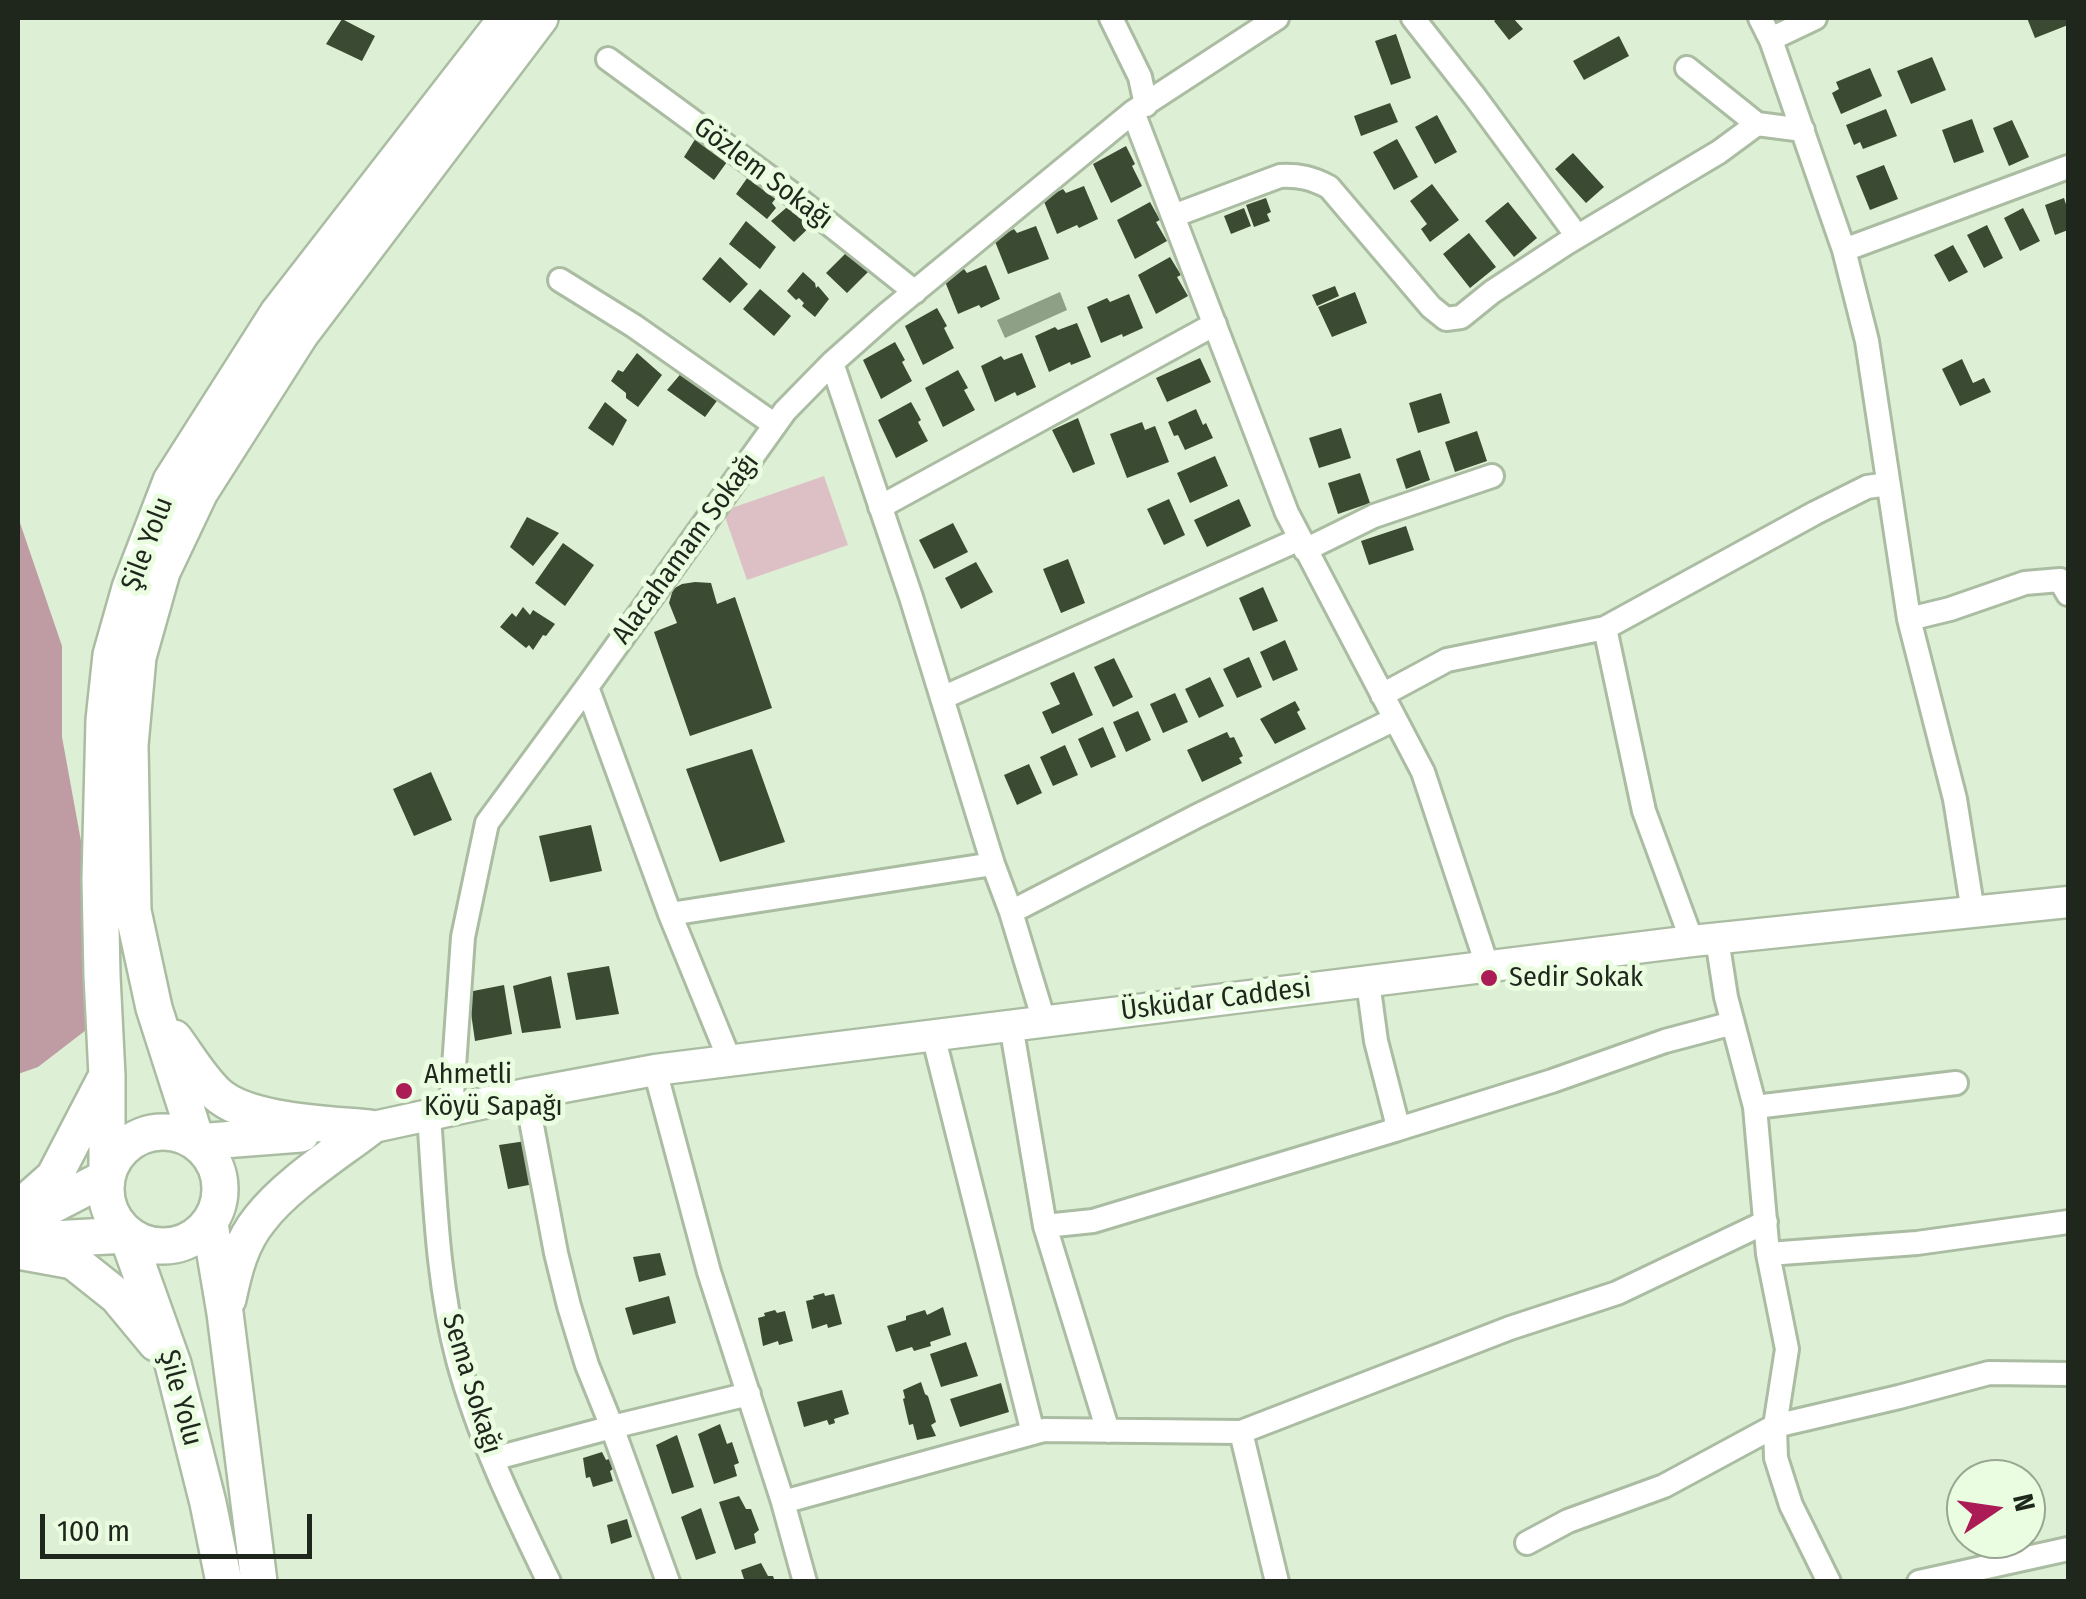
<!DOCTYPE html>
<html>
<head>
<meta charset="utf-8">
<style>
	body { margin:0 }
	#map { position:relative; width:2086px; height:1599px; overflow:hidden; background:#ddefd4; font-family:"Fira Sans Condensed",sans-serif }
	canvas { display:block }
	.frame { position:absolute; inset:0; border:20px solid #1f261c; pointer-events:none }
	.north { position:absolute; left:1946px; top:1459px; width:100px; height:100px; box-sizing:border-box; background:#eafde1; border:2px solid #99a792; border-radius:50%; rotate:77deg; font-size:28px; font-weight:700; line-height:40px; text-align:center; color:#1f261c }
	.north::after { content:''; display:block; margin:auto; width:35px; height:45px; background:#ab1c56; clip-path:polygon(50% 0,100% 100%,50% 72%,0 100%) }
	.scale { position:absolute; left:40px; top:1514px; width:272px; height:45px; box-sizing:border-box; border:5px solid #1f261c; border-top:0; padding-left:12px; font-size:30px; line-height:35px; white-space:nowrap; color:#1f261c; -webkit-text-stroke:8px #eafde1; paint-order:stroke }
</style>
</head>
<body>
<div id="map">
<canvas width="2086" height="1599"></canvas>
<div class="frame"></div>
<div class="north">N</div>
<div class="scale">100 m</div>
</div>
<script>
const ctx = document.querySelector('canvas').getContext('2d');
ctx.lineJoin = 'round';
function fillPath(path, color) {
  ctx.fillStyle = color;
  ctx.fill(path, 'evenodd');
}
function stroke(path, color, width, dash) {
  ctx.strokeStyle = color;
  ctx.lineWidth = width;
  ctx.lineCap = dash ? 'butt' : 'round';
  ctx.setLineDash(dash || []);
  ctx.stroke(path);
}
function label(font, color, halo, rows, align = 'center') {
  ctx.font = font + ' "Fira Sans Condensed",sans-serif';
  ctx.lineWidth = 10;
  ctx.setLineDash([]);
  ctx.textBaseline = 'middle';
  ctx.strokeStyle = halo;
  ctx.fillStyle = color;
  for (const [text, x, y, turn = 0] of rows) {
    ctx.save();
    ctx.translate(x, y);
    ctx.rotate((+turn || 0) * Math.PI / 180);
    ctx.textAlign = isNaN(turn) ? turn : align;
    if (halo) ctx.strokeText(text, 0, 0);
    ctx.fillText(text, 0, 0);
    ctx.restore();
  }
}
const green = new Path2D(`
	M824 476 848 545 747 580 723 511Z`);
const forest = new Path2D(`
	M18 517 62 646V737L91 896 90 1027 38 1067 18 1074Z`);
const water = new Path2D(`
	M1060 292 1067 310 1005 338 997 320Z`);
const building = new Path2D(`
	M1498 18H1513L1523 29 1509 40 1494 21Z
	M2027 18H2068V25L2035 38Z
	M342 19 375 36 362 61 326 44Z
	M1396 34 1411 78 1391 85 1375 41Z
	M1619 36 1629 56 1584 80 1573 61Z
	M1932 57 1946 90 1911 104 1897 71Z
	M1870 68 1882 96 1841 114 1832 93 1839 89 1836 82Z
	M1390 103 1398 122 1361 136 1354 116Z
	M1886 109 1897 136 1863 149 1860 142 1854 145 1846 125Z
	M1437 115 1457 152 1435 164 1415 127Z
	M1972 119 1984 152 1954 163 1942 130Z
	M2012 120 2029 157 2009 166 1993 128Z
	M699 133 732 155 714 180 684 157Z
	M1397 139 1418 177 1394 190 1373 152Z
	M1126 146 1135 164 1132 166 1142 186 1111 203 1093 164Z
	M1573 153 1604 187 1586 203 1555 169Z
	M1884 165 1898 199 1870 210 1856 176Z
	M752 171 776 190 772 193 776 198 772 203 776 208 767 219 736 194Z
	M1432 184 1459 220 1430 242 1421 229 1427 224 1410 201Z
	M1084 186 1098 219 1079 228 1077 225 1057 234 1043 199 1063 189 1066 193Z
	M1266 198 1271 212 1267 214 1270 221 1254 227 1246 205Z
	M2064 198 2068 211V230L2055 235 2045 205Z
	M793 202 815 222 794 242 771 221Z
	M1150 202 1160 220 1156 222 1167 241 1135 259 1117 220Z
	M1508 202 1537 238 1514 257 1485 221Z
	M1244 208 1251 226 1231 234 1224 216Z
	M2023 208 2040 241 2020 251 2004 218Z
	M746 221 776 247 760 269 729 244Z
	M1987 225 2003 258 1984 268 1967 235Z
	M1036 226 1049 259 1008 274 994 239 1014 229 1017 233Z
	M1469 233 1496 267 1470 288 1443 254Z
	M1953 245 1968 272 1949 282 1934 255Z
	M847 252 863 262 860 265 868 272 847 293 826 273Z
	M720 257 748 284 730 303 702 279Z
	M1170 257 1181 275 1177 277 1188 296 1156 314 1138 275Z
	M986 265 1000 299 981 308 979 305 958 314 944 279 964 269 967 273Z
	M803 272 815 283 816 288 818 286 829 299 815 317 802 306 804 303 799 298 796 300 787 291Z
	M1335 286 1339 296 1317 306 1312 295Z
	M760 289 791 316 774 336 743 309Z
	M1355 292 1367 323 1332 337 1318 307Z
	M1129 294 1143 328 1123 337 1122 334 1101 343 1087 307 1107 298 1110 302Z
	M937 308 947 326 944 328 954 348 923 365 905 326Z
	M1077 323 1091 357 1071 365 1070 362 1049 372 1035 336 1055 327 1058 330Z
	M895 342 905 360 902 362 912 381 881 399 863 360Z
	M637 353 662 375 638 407 626 398V393L611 381 618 370 623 372Z
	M1022 353 1036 387 1017 396 1015 392 995 402 981 366 1001 356 1004 360Z
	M1200 358 1211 382 1167 402 1156 378Z
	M1962 359 1973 383 1984 378 1991 392 1960 406 1942 369Z
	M684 370 719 398 705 417 667 390Z
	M958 370 968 388 964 390 975 410 943 427 925 388Z
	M1441 393 1450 423 1418 433 1409 403Z
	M605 402 627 420 613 446 588 428Z
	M911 402 921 420 918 422 928 441 896 458 878 420Z
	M1196 409 1203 425 1206 423 1213 438 1185 450 1178 435 1174 436 1168 422Z
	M1078 418 1095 464 1073 473 1052 430Z
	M1142 422 1145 430 1155 426 1169 462 1127 478 1110 434Z
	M1341 428 1351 458 1319 468 1309 438Z
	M1477 431 1487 461 1455 472 1445 442Z
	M1420 450 1430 480 1406 489 1396 459Z
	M1215 456 1228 486 1190 503 1177 473Z
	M1360 473 1370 503 1338 514 1328 483Z
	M1169 499 1185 535 1164 545 1147 509Z
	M1239 499 1251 526 1207 547 1194 520Z
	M527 517 559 533 533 566 510 547Z
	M953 523 968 552 934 569 919 540Z
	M1406 526 1414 550 1369 565 1361 541Z
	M563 543 594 565 565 606 535 583Z
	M1068 559 1085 603 1061 613 1043 569Z
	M976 562 993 592 961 609 945 578Z
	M695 582 711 583 717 604 735 597 772 708 690 736 654 632 677 623 669 603 673 589 682 584Z
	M1263 587 1278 621 1253 631 1239 598Z
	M523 607 530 615 533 610 555 624 546 636 543 635 533 650 529 645 526 648 500 627 512 613 516 617Z
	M1285 640 1298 670 1273 681 1260 652Z
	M1249 657 1262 687 1237 698 1223 669Z
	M1114 658 1133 697 1113 707 1094 667Z
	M1074 672 1093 715 1052 734 1042 712 1060 704 1050 683Z
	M1210 677 1224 706 1199 718 1185 689Z
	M1175 693 1188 722 1163 733 1150 704Z
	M1295 701 1300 710 1297 712 1306 729 1275 744 1260 719Z
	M1138 711 1151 740 1126 752 1113 722Z
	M1103 727 1116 757 1091 768 1078 739Z
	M1227 732 1230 738 1234 737 1243 756 1239 758 1242 763 1202 782 1187 750Z
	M1065 745 1078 775 1053 786 1040 757Z
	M752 749 785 842 720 862 686 769Z
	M1029 764 1042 793 1017 805 1004 775Z
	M431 772 452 820 414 836 393 789Z
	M591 825 602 871 550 882 539 836Z
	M609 966 619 1014 576 1020 567 973Z
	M551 976 561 1028 522 1033 513 986Z
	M504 985 512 1034 475 1041 468 992Z
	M526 1141 534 1184 508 1189 499 1145Z
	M660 1253 666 1275 639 1282 633 1257Z
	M824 1293 825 1296 834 1294 842 1324 828 1328 827 1324 812 1329 806 1301 814 1299 813 1296Z
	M669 1296 676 1323 633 1335 625 1308Z
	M943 1307 951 1335 930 1342 931 1346 914 1351 912 1347 896 1352 887 1326 906 1320V1316L925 1310 927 1315Z
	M775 1310 777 1313 785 1311 793 1341 779 1345 778 1341 763 1346 758 1318 765 1316 764 1313Z
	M966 1342 978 1376 941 1387 930 1354Z
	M921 1382 925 1394 928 1396 936 1422 931 1425 936 1436 917 1440 913 1424 909 1425 903 1399 905 1398 903 1390Z
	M1001 1383 1009 1412 960 1427 950 1399Z
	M842 1390 849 1414 834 1419 835 1423 829 1425 827 1420 804 1427 797 1402Z
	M720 1424 727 1444 732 1442 739 1463 734 1465 737 1476 714 1484 698 1434Z
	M677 1435 694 1487 672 1494 656 1445Z
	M602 1452 606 1460 609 1459 613 1469 610 1471 613 1481 593 1487 590 1477 586 1478 583 1458Z
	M739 1496 746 1509H751L759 1530 754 1534 756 1543 735 1550 719 1502Z
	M701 1508 716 1553 696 1560 681 1517Z
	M627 1519 632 1537 611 1544 607 1525Z
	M761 1563 768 1576H773L775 1582H745L741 1570Z`);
const minor = new Path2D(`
	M1111 18 1140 77 1146 105
	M1413 18 1475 97 1577 236
	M1760 18 1771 40 1844 250 1867 341 1909 619 1955 799 1973 912
	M1771 39 1815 18
	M608 59 788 191 915 292
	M1687 68 1757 124
	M1133 112 1287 513 1423 772 1488 968
	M1173 216 1280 176C1299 175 1312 178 1329 187L1431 307 1446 319 1461 317 1492 292 1565 244 1719 152 1757 124 1803 130
	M1844 250 2068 167
	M560 280 634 326 775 425
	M832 363 911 597 993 864 1011 912 1044 1021
	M880 507 1215 324
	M1305 550 1374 516 1492 476
	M1909 619 1950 609 2025 583 2060 580 2068 594
	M1605 628 1644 811 1692 941
	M587 687 670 914 730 1061
	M1382 695 1447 660 1605 628 1815 513 1867 487 1888 484
	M942 698 1300 539
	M1011 912 1197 816 1395 719
	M670 914 993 864
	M1717 939 1726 997 1755 1107 1768 1254 1787 1349 1775 1426 1776 1458 1791 1505 1829 1582
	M1011 1025 1045 1226 1108 1431
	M933 1035 1033 1433
	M655 1070 709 1272 783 1502 805 1582
	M526 1094 556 1253 569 1306 587 1365 612 1427 668 1582
	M1755 1107 1956 1083
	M451 1110 463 937 487 823 587 687 785 411 832 363 886 315 1133 112 1277 18
	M429 1116C435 1197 437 1281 458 1360 479 1438 514 1510 549 1582
	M1395 1130 1552 1081 1665 1041 1733 1023
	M1045 1226 1093 1221 1395 1130 1396 1119 1376 1041 1368 982
	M1768 1254 1917 1243 2068 1222
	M1241 1432 1277 1582
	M493 1459 612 1427 749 1394
	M783 1502 1044 1430 1241 1432 1510 1328 1617 1293 1766 1222
	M1527 1543 1568 1521 1664 1486 1775 1426 1899 1397 1989 1373 2068 1374
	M1919 1582 2068 1549`);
const secondary = new Path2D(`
	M369 1128 526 1094 655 1070 1692 941 2068 902`);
const trunk = new Path2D(`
	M174 1038C188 1057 200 1078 217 1094 248 1122 328 1124 369 1128
	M106 1189a57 57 0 1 1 114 0a57 57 0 1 1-114 0Z
	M197 1142 154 1008 133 911 130 745 138 657 162 572 200 492 300 335 540 18
	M197 1142 301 1134
	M107 1177V1076L102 976 100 879 104 720 111 655 130 588 171 481 278 313 507 18
	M18 1209 54 1177 104 1081
	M24 1220 107 1177
	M210 1224 225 1313 259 1582
	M127 1235 173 1364 208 1503 224 1582
	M34 1240 127 1235
	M18 1251 73 1261 117 1296 156 1343
	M228 1299C234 1270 241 1242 260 1219 286 1185 335 1154 369 1128`);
const markers = [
	[1489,978,10,"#ab1c56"],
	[404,1091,10,"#ab1c56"]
];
const streetNames = [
	["Gözlem Sokağı",763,174,37],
	["Şile Yolu",148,544,-69],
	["Alacahamam Sokağı",686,549,-54],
	["Üsküdar Caddesi",1216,1000,-7],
	["Sema Sokağı",471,1384,73],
	["Şile Yolu",180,1398,75]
];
const poiNames = [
	["Sedir Sokak",1509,978],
	["Ahmetli",424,1075],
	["Köyü Sapağı",424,1107]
];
fillPath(green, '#ddc0c6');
fillPath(forest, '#bf9ca4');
fillPath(water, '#8ea085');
fillPath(building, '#3b4b33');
stroke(minor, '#aabca1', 28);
stroke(secondary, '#aabca1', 35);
stroke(trunk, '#aabca1', 40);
stroke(minor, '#fff', 22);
stroke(secondary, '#fff', 30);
stroke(trunk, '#fff', 35);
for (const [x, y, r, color] of markers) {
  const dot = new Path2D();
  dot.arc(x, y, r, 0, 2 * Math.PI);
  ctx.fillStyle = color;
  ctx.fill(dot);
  stroke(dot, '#eafde1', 4);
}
label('28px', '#1f261c', '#eafde1', streetNames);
label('28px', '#1f261c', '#eafde1', poiNames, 'left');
</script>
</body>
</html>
